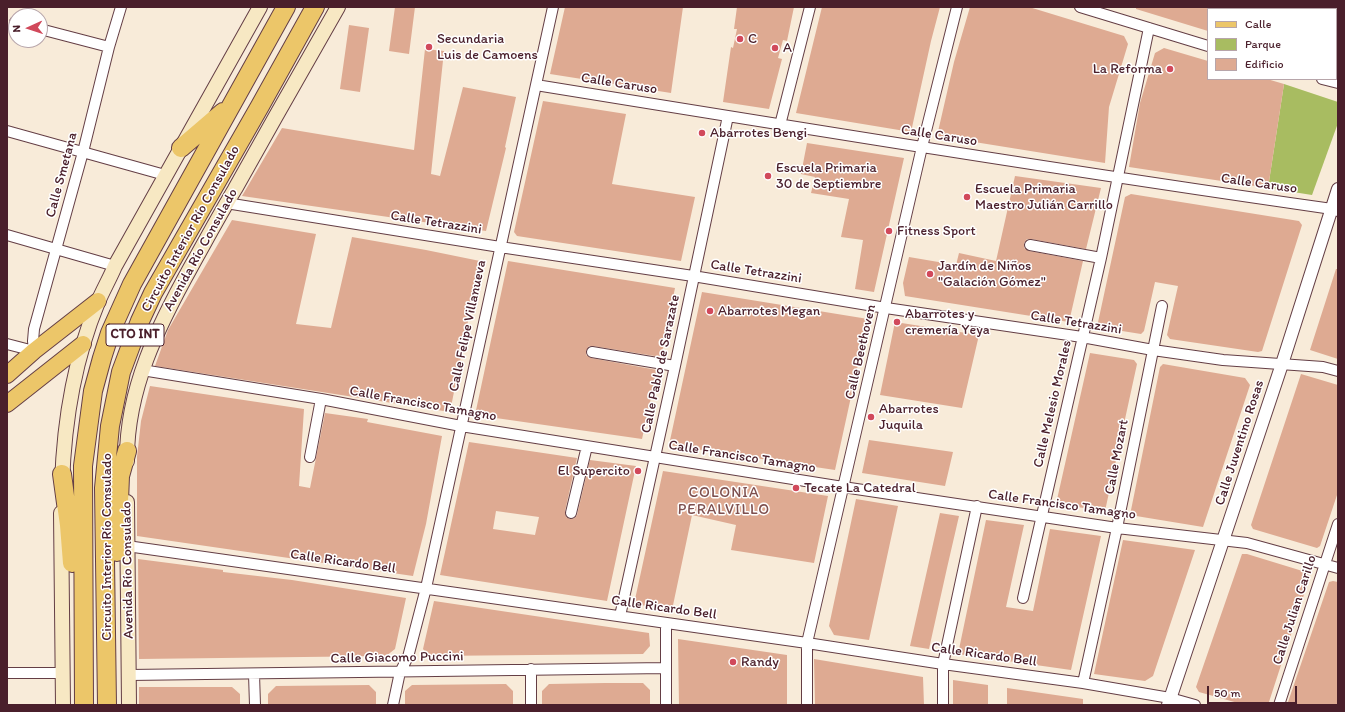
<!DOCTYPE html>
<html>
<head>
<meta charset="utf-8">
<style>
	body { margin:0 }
	#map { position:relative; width:1345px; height:712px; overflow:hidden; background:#f8ebd9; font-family:Itim,sans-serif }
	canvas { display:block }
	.frame { position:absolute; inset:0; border:8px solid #4a1f2b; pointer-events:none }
	.legend { position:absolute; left:1207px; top:8px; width:130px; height:72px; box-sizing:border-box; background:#fff; border:1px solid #b7a5aa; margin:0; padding:5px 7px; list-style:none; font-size:12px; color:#4a1f2b }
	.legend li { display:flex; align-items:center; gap:8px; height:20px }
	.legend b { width:20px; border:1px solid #b7a5aa }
	.north { position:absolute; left:8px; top:8px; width:40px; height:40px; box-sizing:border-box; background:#fff; border:1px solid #b7a5aa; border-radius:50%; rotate:267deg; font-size:11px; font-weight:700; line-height:16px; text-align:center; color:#4a1f2b }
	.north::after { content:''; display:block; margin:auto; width:14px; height:18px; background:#d1495b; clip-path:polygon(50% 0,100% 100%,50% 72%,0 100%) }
	.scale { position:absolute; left:1207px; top:686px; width:90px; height:18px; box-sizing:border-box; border:2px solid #4a1f2b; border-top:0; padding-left:5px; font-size:12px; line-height:14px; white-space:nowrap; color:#4a1f2b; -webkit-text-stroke:3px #fff; paint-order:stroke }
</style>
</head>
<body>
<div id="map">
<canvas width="1345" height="712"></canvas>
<div class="frame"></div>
<ul class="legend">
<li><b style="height:5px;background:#ecc669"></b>Calle</li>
<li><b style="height:11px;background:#a8bc61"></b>Parque</li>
<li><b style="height:11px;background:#deaa92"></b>Edificio</li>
</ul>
<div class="north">N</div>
<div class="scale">50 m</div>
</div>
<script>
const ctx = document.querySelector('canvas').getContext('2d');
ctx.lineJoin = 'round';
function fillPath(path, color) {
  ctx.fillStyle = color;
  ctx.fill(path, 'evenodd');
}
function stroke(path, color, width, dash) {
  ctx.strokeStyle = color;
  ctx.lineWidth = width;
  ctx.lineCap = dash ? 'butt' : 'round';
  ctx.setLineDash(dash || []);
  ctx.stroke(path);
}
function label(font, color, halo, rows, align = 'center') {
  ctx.font = font + ' Itim,sans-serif';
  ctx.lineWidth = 3;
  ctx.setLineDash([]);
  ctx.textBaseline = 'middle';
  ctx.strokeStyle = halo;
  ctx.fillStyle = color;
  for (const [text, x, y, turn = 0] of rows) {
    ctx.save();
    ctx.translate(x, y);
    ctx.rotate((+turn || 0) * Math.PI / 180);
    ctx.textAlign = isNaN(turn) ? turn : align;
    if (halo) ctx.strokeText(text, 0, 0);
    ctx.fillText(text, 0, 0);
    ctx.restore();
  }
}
const green = new Path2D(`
	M1284 84 1338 102V123L1312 195 1268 188Z`);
const building = new Path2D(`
	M395 7H415L409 54 389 51Z
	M565 7H683L671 93 550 74Z
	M737 7H794L787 41 783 40 778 58 782 59 769 109 723 102 731 47 733 48 737 29H734Z
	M822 7H940L931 41 911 132 796 113Z
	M970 7H1029L1124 36 1128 44 1109 107 1105 163 937 136 954 62Z
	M1136 7H1208V31L1136 9Z
	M349 25 369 28 360 92 340 89Z
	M1164 48 1208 61V79H1267L1284 84 1268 188 1129 167 1140 103 1155 53Z
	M425 49 444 51 431 174 440 176 463 87 516 97 505 147 506 148 486 231 242 196 282 128 414 150Z
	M543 101 626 114 612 184 695 197 681 261 517 236 514 232Z
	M807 143 904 158 874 292 855 289 863 240 841 237 849 199 811 193 815 177 801 174Z
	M1015 176 1101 188 1086 249 1031 239H1027L1024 243V248L1029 251 1083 261 1069 322 905 296 903 283 909 257 956 265 959 253 996 261Z
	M1131 194 1299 221 1302 225 1262 351 1258 352 1170 339 1167 335 1178 286 1155 282 1144 331 1141 334 1097 327 1125 197Z
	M232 220 316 234 296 324 331 328 352 237 426 250 480 261 450 412 155 366 168 330Z
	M508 261 675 288 661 357 593 346H589L586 351V355L591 358 657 370 642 439 475 415Z
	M1336 269H1338V359L1310 350Z
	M702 292 868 319 835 470 669 445Z
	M895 322 979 335 962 408 880 395Z
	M1090 353 1134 360 1137 364 1105 511 1056 504Z
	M1163 364 1245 378 1250 385 1203 527 1130 515 1160 367Z
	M1301 374 1338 385V492L1320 546 1317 548 1253 529 1251 525Z
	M150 386 304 409 299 486 310 488 325 413 368 419 367 422 442 436 426 524 413 576 137 536V457L141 421Z
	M869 440 953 452 945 486 862 473Z
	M469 442 577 458 565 511 566 517 570 519 575 518 577 515 590 460 636 466 607 601 440 575ZM496 511 539 517 535 535 493 529Z
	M663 471 828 496 814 563 731 550 736 525 692 515 672 610 634 604Z
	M856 499 898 506 869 640 834 635 829 626Z
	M940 513 959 516 947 568 929 649 910 646Z
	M986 520 1024 525 1006 607 1033 611 1050 529 1101 536 1071 670 958 654Z
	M1123 540 1195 550 1153 676 1145 681 1094 674Z
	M1242 554H1247L1309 573 1308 575 1310 576 1268 705H1245L1199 692 1196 687Z
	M138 559 223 570V572L292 580 406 598 395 649 386 656 139 659Z
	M1333 581 1338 582V705H1287L1329 582Z
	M434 601 649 633 650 646 643 654 429 656 423 649Z
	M678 639 787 655V705H679Z
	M814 659 923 677 924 705H815Z
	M953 680 988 685V705H953Z
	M605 683H643L650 690V705H542V691L549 684Z
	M506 684 513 691V705H405V691L412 685Z
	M369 685 376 692V705H268V694L276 686Z
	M139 687H232L240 694V705H139Z
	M1007 688 1083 699V705H1007Z`);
const minor = new Path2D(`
	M1080 7 1208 46
	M1243 9 1244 7
	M15 22H16
	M40 29 109 47
	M1322 79 1338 83
	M536 85C801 128 1066 171 1332 209L1338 211
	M780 125 810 7
	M7 131 165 175
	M226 203 500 247 693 276 886 308 1082 337 1153 350 1223 360 1323 367 1338 371
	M7 235 115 266
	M1030 245 1101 258
	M7 344 34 351 33 341 34 329 83 152 109 47 121 7
	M592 352 675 366
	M142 370 321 399 461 426 843 487 1117 528 1247 543 1338 568
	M310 457 321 399
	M571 513 587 446
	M127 546 807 643 943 664 1083 683 1170 698 1195 705
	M1023 598 1101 258 1149 28
	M620 616 675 366 728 116
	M666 623V705
	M531 669V705
	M7 673H63
	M254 674 255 705
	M129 675 666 668
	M1083 683 1117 528 1162 306
	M393 705 400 672 408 657 426 588 553 7
	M807 705V643L922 147 957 7
	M943 705V664L977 506
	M1279 705 1338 524`);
const tertiary = new Path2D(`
	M1168 705 1282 364 1338 189`);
const secondary = new Path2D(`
	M127 461C126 390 158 326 192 265 206 240 220 214 235 189 269 128 303 68 338 7
	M62 484C64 422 74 360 98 302 103 290 110 278 115 266L260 7
	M127 502 129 705
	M61 513 63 705`);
const primary = new Path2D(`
	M7 375 34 351 98 301
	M7 404 83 344`);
const motorway = new Path2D(`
	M181 148 223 112
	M62 474 69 525 72 563
	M117 552 120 476 127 451
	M84 705 83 466 93 391 102 358 110 333 132 284 286 7
	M107 705 104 488 110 426 121 372 140 321 153 293 260 106 315 7`);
const markers = [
	[740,39,4,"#d1495b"],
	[429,47,4,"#d1495b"],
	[775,48,4,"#d1495b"],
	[1170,69,4,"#d1495b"],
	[702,133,4,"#d1495b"],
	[768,176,4,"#d1495b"],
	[967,197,4,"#d1495b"],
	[889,231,4,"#d1495b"],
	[930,274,4,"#d1495b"],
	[710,311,4,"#d1495b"],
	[897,322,4,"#d1495b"],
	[871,417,4,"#d1495b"],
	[638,471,4,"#d1495b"],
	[796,488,4,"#d1495b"],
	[733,662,4,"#d1495b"]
];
const shields = [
	[135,335,58]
];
const shieldNames = [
	["CTO INT",135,335]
];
const poiNames = [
	["Secundaria",437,39],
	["Luis de Camoens",437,55],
	["C",748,39],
	["A",783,48],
	["La Reforma",1162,69,"right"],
	["Abarrotes Bengi",710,133],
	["Escuela Primaria",776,168],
	["30 de Septiembre",776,184],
	["Escuela Primaria",975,189],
	["Maestro Julián Carrillo",975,205],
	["Fitness Sport",897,231],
	["Jardín de Niños",938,266],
	["\"Galación Gómez\"",938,282],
	["Abarrotes Megan",718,311],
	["Abarrotes y",905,314],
	["cremería Yeya",905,330],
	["Abarrotes",879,409],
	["Juquila",879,425],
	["El Supercito",630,471,"right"],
	["Tecate La Catedral",804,488],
	["Randy",741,662]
];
const streetNames = [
	["Calle Caruso",619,84,9],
	["Calle Caruso",939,136,9],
	["Calle Smetana",62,175,-75],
	["Calle Caruso",1259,184,8],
	["Calle Tetrazzini",436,223,9],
	["Circuito Interior Río Consulado",191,229,-61],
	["Avenida Río Consulado",201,250,-61],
	["Calle Tetrazzini",756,272,9],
	["Calle Tetrazzini",1076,323,9],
	["Calle Felipe Villanueva",468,326,-78],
	["Calle Beethoven",861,352,-77],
	["Calle Pablo de Sarazate",661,364,-78],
	["Calle Francisco Tamagno",423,404,10],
	["Calle Melesio Morales",1053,404,-77],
	["Calle Juventino Rosas",1240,443,-72],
	["Calle Francisco Tamagno",742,457,9],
	["Calle Mozart",1117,457,-79],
	["Calle Francisco Tamagno",1062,505,8],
	["Circuito Interior Río Consulado",107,547,-90],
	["Calle Ricardo Bell",343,562,8],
	["Avenida Río Consulado",128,570,-91],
	["Calle Ricardo Bell",664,608,8],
	["Calle Julian Carillo",1295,610,-72],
	["Calle Ricardo Bell",984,655,8],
	["Calle Giacomo Puccini",397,658,-1]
];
const neighbourhoodNames = [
	["COLONIA",724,493],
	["PERALVILLO",724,510]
];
fillPath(green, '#a8bc61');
fillPath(building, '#deaa92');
stroke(minor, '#643e45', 12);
stroke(tertiary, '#643e45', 14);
stroke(secondary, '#643e45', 16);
stroke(primary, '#643e45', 18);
stroke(motorway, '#643e45', 20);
stroke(minor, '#fff', 10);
stroke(tertiary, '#fff', 12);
stroke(secondary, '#f7e8c3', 14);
stroke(primary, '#ecc669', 16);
stroke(motorway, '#ecc669', 18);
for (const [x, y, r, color] of markers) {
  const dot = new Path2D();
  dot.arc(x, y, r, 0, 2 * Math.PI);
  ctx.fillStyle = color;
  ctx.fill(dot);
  stroke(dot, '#fff', 1.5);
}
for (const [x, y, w] of shields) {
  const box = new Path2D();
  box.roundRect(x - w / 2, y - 11, w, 22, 3);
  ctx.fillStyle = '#fff';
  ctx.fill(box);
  stroke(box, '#4a1f2b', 1);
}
label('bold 13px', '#4a1f2b', null, shieldNames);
label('14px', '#4a1f2b', '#fff', poiNames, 'left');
label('14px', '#4a1f2b', '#fff', streetNames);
ctx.letterSpacing = '1px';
label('15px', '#7e504f', '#fff', neighbourhoodNames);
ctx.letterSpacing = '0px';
</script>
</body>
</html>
